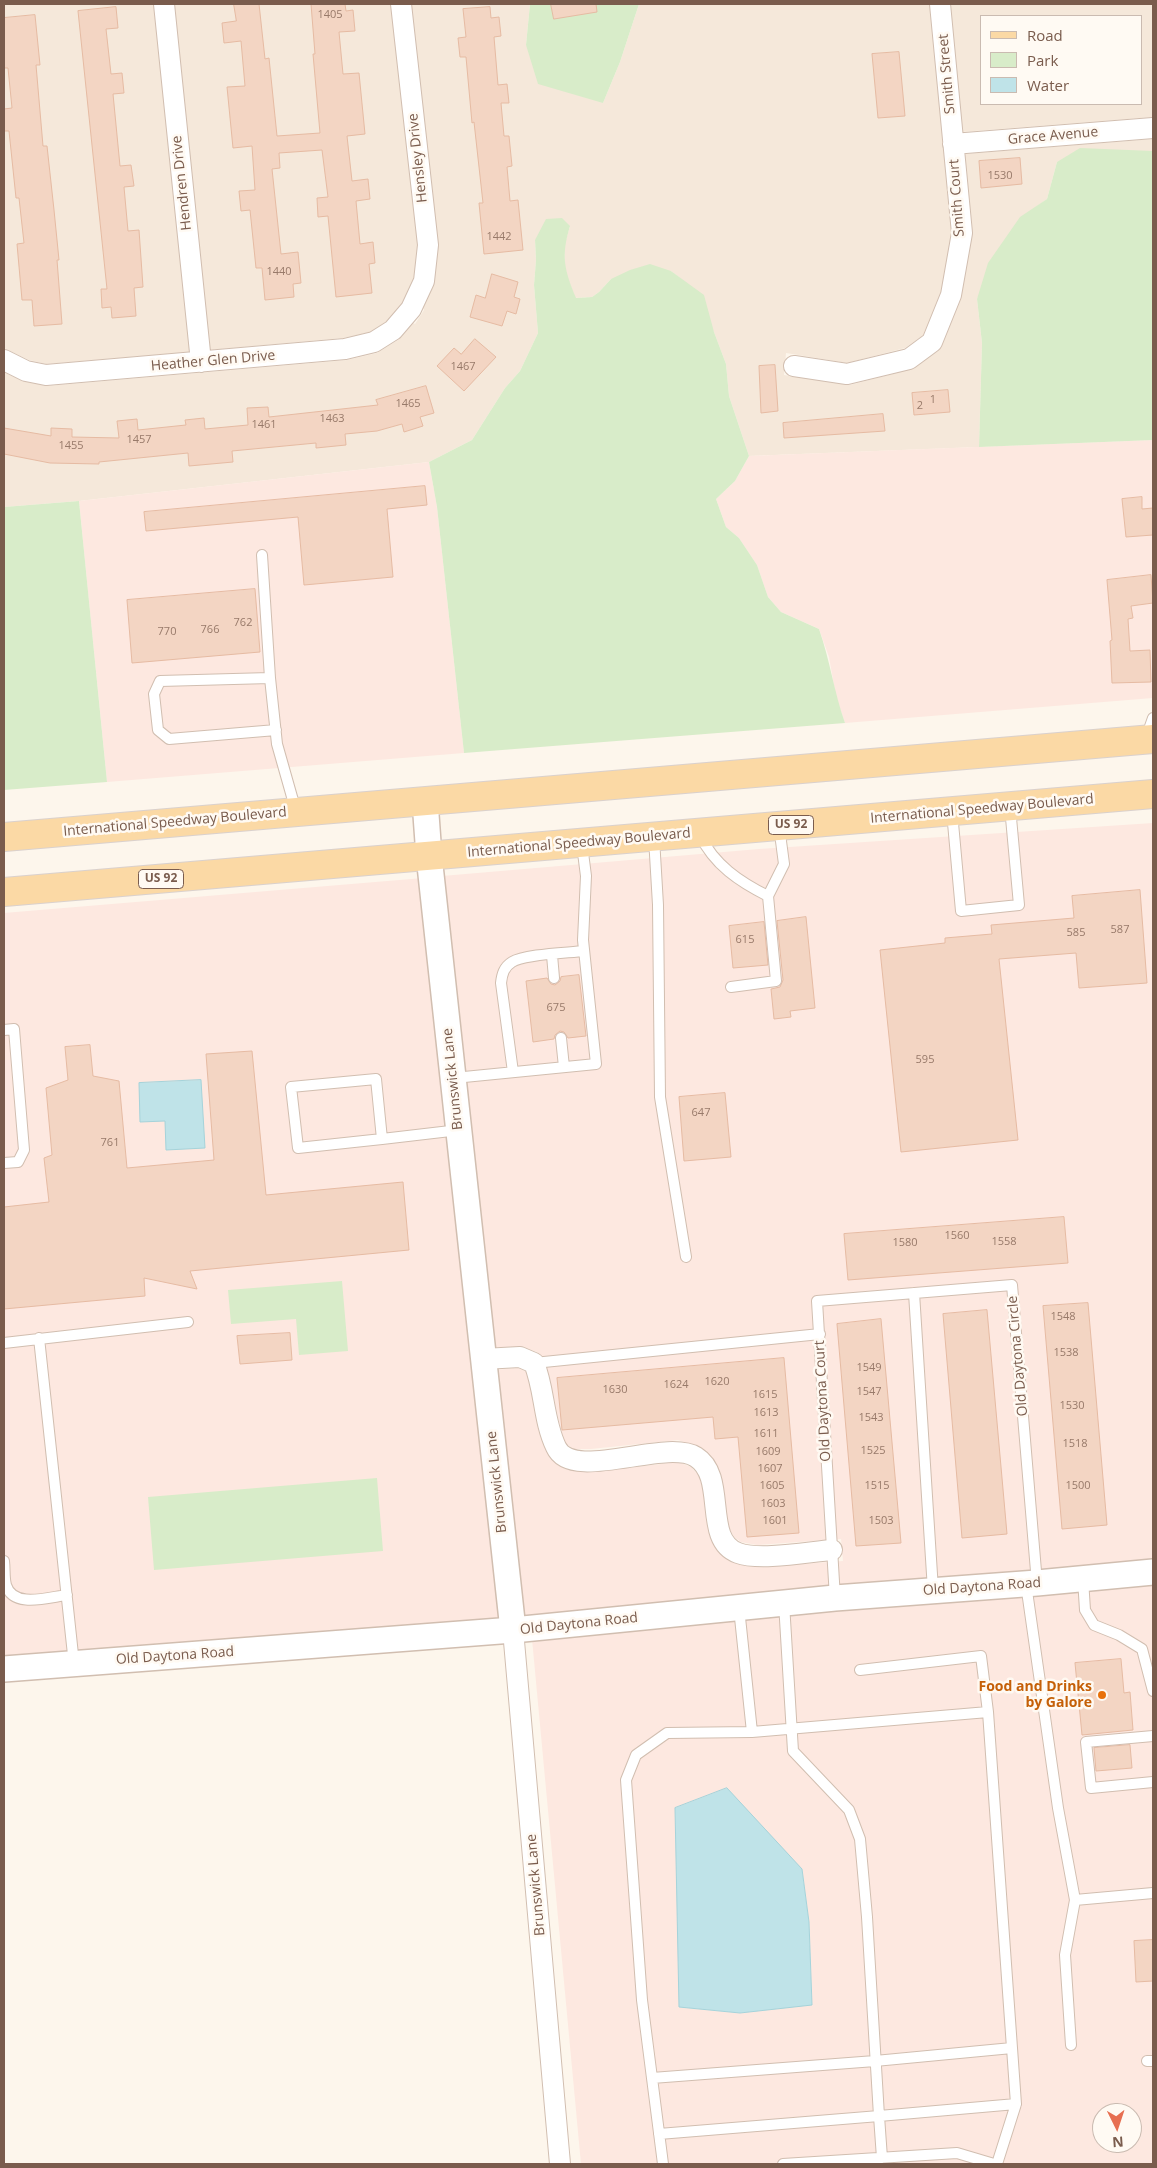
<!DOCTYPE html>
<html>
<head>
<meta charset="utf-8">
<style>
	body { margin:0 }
	#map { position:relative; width:1157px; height:2168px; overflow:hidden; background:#fdf6ec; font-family:"Open Sans",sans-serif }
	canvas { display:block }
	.frame { position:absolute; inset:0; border:5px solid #7a5c4d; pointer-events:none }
	.legend { position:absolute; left:980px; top:15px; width:162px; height:90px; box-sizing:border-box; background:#fffaf3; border:1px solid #cabbb1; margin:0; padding:6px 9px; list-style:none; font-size:15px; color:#7a5c4d }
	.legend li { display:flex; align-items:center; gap:10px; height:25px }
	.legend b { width:25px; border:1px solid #cabbb1 }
	.north { position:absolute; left:1092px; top:2103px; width:50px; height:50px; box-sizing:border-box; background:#fffaf3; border:1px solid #cabbb1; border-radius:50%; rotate:176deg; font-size:14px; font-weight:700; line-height:20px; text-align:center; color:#7a5c4d }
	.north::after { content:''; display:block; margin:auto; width:18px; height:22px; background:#e76f51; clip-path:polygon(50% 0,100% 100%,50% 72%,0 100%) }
</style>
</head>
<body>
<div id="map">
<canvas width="1157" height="2168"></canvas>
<div class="frame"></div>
<ul class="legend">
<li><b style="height:6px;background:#fbd9a5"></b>Road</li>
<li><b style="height:14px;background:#d8ecc9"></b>Park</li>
<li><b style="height:14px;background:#bfe3e8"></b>Water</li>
</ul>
<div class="north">N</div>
</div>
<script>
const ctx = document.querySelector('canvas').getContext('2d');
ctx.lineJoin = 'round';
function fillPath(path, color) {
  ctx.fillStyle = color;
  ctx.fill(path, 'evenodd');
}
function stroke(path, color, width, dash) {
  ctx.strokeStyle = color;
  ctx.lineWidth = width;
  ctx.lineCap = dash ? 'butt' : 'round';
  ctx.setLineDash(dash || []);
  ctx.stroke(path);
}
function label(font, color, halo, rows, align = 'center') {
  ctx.font = font + ' "Open Sans",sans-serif';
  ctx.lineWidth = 5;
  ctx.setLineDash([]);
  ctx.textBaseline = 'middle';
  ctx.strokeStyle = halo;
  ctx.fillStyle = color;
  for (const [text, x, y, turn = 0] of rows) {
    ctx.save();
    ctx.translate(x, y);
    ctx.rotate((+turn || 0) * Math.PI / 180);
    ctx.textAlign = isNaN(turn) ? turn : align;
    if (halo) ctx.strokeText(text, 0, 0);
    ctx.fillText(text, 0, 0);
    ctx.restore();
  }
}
const residential = new Path2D(`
	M4 4H154L190 352 46 364 29 360 4 348Z
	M174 4H391L418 245 414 278 403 303 387 321 371 332 343 338 210 350Z
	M411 4H530L526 45 603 103 620 62 639 4H931L952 232 942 291 925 334 905 348 847 363 786 353 784 375 850 385 911 369 938 351 960 300 972 236 964 154 1153 139V151L1057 162 1047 199 1035 208 977 299 982 343 979 447 749 456 729 396 726 364 714 332 680 278 671 271 611 279 599 292 592 297 575 298 565 271 564 246 570 226 535 240 536 260 534 285 538 333 520 371 505 388 472 440 429 462 79 501 4 507V372L23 381 47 386 347 360 377 353 398 340 413 323 415 324 424 310 423 308 433 283Z
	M950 4H1153V117L962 132ZM981 16H1141V104H981Z`);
const commercial = new Path2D(`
	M1153 440V698L845 723 836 697 829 657 819 629 781 612 768 597 757 565 739 538 726 527 716 499 735 481 749 456Z
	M429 462 437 507 464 753 107 782 79 501Z
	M1153 823V1560L522 1618 494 1370 518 1368 527 1372 538 1426 547 1452 565 1469 593 1472 678 1462 691 1467 701 1478 710 1537 719 1550 731 1562 757 1567 843 1561 841 1539 757 1545 741 1542 734 1537 728 1526 718 1466 701 1448 678 1440 591 1449H573L564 1442 543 1358 537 1352 523 1347H492L442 876 759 849Z
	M423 878 502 1620 4 1658V913Z
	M1153 1583V2164H581L532 1639 836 1609ZM675 1808 802 1869 809 1922 812 2004 740 2013 680 2007ZM1102 2113H1132V2143H1102Z`);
const green = new Path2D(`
	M530 4H639L620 62 603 103 538 84 526 45Z
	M1080 148 1153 151V440L979 447 982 343 977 299 988 263 1020 217 1047 199 1057 162Z
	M562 218 570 226C561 256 564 269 576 298L592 297 599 292 611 279 630 270 650 264 671 271 704 295 714 332 726 364 729 396 749 456 735 481 716 499 726 527 739 538 757 565 768 597 781 612 819 629C830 660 834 692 845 723L464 753 437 507 429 462 472 440 505 388 520 371 538 333 534 285 536 260 535 240 546 219Z
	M79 501 107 782 4 790V507Z
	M342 1281 348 1351 299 1355 296 1319 231 1324 228 1290Z
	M377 1478 383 1551 154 1570 148 1497Z`);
const water = new Path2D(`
	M201 1080 205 1148 166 1150 165 1121 140 1122 139 1083Z
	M727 1788 802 1869 809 1922 812 2005 740 2013 679 2007 675 1808Z`);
const building = new Path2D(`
	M234 4H259L265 59 269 58 277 136 320 133 313 54H315L311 4H345L346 11 353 10 355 31 339 32 343 74 359 73 365 134 347 136 352 181 368 179 370 199 356 201 360 244 373 242 375 263 369 264 372 293 336 297 328 216 318 217 317 198 328 197 322 150 279 153 280 168 272 169 281 254 298 252 301 283 293 284 294 297 265 300 262 268H256L250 210 241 211 239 191 255 190 252 146 233 148 227 87 245 86 241 41 224 43 222 23 236 21Z
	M551 4H596L597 12 554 19Z
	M116 7 118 28 106 29 111 74 122 73 124 93 113 94 120 166 131 165 134 186 124 187 128 231 139 230 143 287 134 288 136 316 112 318 111 307 102 308 101 289H107L78 11Z
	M490 7 491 18 499 17 501 36 494 37 498 85 507 84 509 103H501L504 136H509L512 166 507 167 510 201 518 200 523 250 484 254 479 203H483L474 122 472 123 466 57H460L458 38 466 37 463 9Z
	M35 15 40 65H36L43 146H47L54 210 59 260H57L62 324 34 326 32 300H22L17 244 24 243 19 198H16L9 131H4V109L12 108 8 68H4V18Z
	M899 52 905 116 878 118 872 54Z
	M1020 158 1022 184 981 188 979 161Z
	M492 274 518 282 514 297 520 299 516 314 507 311 502 326 470 317 476 295 485 298Z
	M475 339 496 357 464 391 437 366 454 348 461 354Z
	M775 365 778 411 761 413 759 366Z
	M426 386 434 413 420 417 423 426 404 432 402 424 377 431 345 434 346 445 316 448V443L232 451 233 462 189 466 188 453 99 462V464L50 463 4 454V428L51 436V428L72 429V437L119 438 117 421 137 419 138 430 186 425 185 420 204 418 205 429 248 425 247 408 268 407 269 417 378 405 376 400Z
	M948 390 950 412 914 415 912 393Z
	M883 414 885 431 784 438 783 423Z
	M425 486 427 505 387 509 393 577 304 585 298 517 146 531 144 512Z
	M1142 497V509L1153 508V535L1126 537 1122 499Z
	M1151 575 1153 603 1131 606 1133 618 1128 619 1130 651 1150 650 1151 682 1112 683 1110 641 1112 640 1107 580Z
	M255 589 260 652 132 663 127 600Z
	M1140 890 1147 983 1079 988 1076 953 999 959 1018 1140 901 1152 880 950 945 943V938L992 934 991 925 1074 918 1072 896Z
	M806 917 815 1008 790 1011 791 1017 774 1019 771 989 780 987 783 980 777 921Z
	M764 922 768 965 733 968 729 926Z
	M579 975 586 1036 568 1038 564 1032 560 1031 555 1035 554 1039 533 1042 526 981 547 978 551 984 555 985 560 981 561 977Z
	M90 1045 93 1076 119 1081 127 1168 214 1160 206 1054 252 1051 266 1195 403 1182 409 1250 190 1271 197 1289 144 1278 145 1296 4 1309V1207L49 1202 44 1158 52 1155 46 1088 68 1080 65 1047Z
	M725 1093 731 1157 684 1161 679 1097Z
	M1064 1217 1068 1263 848 1280 844 1234Z
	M1088 1303 1107 1525 1062 1529 1043 1306Z
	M987 1310 1007 1534 962 1538 943 1314Z
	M881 1319 901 1543 856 1546 837 1324Z
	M290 1333 292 1360 240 1364 237 1336Z
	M784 1358 799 1533 747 1537 738 1437 715 1439 713 1417 562 1430 557 1378Z
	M1121 1659 1124 1693 1130 1692 1133 1730 1082 1735 1075 1663Z
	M1130 1745 1132 1768 1096 1771 1094 1748Z
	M1153 1940V1981L1136 1982 1134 1941Z`);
const service = new Path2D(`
	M262 555 270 678
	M276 730 169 739 158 730 154 694 160 681 270 678 277 744 296 811
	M1146 738 1153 718
	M952 812 961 911 1019 905 1010 807
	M700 835C714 865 740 882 768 896
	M654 838 658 905 660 1097 686 1257
	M552 955 554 978
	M731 987 776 981 768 896 784 864 779 826
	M4 1030 14 1029 24 1150 18 1162 4 1163
	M561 1038 564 1067
	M513 1072 501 983C502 974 504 967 512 962 525 954 567 953 584 951
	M454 1078 596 1064 583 940 586 876 582 845
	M382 1139 298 1148 291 1087 376 1079 382 1139 459 1130
	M914 1293 933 1590
	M39 1338 74 1664
	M4 1343 188 1322
	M534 1363 820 1334
	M4 1561C5 1569 4 1578 6 1585 13 1609 49 1597 67 1595
	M1083 1579 1085 1610 1094 1625 1119 1635 1142 1649 1153 1691
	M1026 1584 1058 1808 1075 1900 1153 1893
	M835 1598 817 1301 1012 1285 1037 1583
	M860 1670 981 1656 988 1712
	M752 1732 988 1712 1016 2104 879 2116 882 2158
	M1153 1736 1086 1742 1091 1788 1153 1782
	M1071 2045 1065 1955 1075 1900
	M1147 2061H1153
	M652 2078 875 2061 1012 2048
	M659 2134 879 2116 867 1917 860 1839 849 1810 793 1751 784 1603
	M663 2164 642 2000 626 1780 636 1755 667 1733 752 1732 739 1608
	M783 2164 957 2153 994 2164
	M997 2164 1016 2104`);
const minor = new Path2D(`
	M164 4 201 362
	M953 144 1153 128
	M4 360 26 371 46 375 345 349 374 342 393 330 411 309 424 281 428 245 401 4
	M794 366 847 374 909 359 932 342 951 295 962 233 940 4
	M483 1359 520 1357 534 1363C545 1390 543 1420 556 1447 572 1483 665 1438 696 1457 728 1477 702 1540 738 1553 760 1561 808 1552 832 1550
	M513 1630 560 2164`);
const tertiary = new Path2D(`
	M425 801 429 856 513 1630
	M4 1669 513 1630 835 1598 1037 1583 1153 1572`);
const primary = new Path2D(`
	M4 837 1153 739
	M4 892 1153 794`);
const markers = [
	[1102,1695,5,"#e8710a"]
];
const numberNames = [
	["1405",330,15],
	["1530",1000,176],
	["1442",499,237],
	["1440",279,272],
	["1467",463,367],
	["1",933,400],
	["1465",408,404],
	["2",920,406],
	["1463",332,419],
	["1461",264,425],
	["1457",139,440],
	["1455",71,446],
	["762",243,623],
	["766",210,630],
	["770",167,632],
	["587",1120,930],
	["585",1076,933],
	["615",745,940],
	["675",556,1008],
	["595",925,1060],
	["647",701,1113],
	["761",110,1143],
	["1560",957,1236],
	["1558",1004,1242],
	["1580",905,1243],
	["1548",1063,1317],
	["1538",1066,1353],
	["1549",869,1368],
	["1620",717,1382],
	["1624",676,1385],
	["1630",615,1390],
	["1547",869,1392],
	["1615",765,1395],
	["1530",1072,1406],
	["1613",766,1413],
	["1543",871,1418],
	["1611",766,1434],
	["1518",1075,1444],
	["1525",873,1451],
	["1609",768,1452],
	["1607",770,1469],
	["1605",772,1486],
	["1515",877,1486],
	["1500",1078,1486],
	["1603",773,1504],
	["1601",775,1521],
	["1503",881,1521]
];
const shields = [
	[791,825,45],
	[161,879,45]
];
const shieldNames = [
	["US 92",791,825],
	["US 92",161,879]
];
const streetNames = [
	["Smith Street",947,74,-95],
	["Grace Avenue",1053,136,-5],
	["Hensley Drive",418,158,-96],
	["Hendren Drive",182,183,-96],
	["Smith Court",957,198,-94],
	["Heather Glen Drive",213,361,-5],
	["International Speedway Boulevard",982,809,-5],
	["International Speedway Boulevard",175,822,-5],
	["International Speedway Boulevard",579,843,-5],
	["Brunswick Lane",453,1079,-96],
	["Old Daytona Circle",1018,1356,-95],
	["Old Daytona Court",823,1401,-93],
	["Brunswick Lane",497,1482,-96],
	["Old Daytona Road",982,1587,-4],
	["Old Daytona Road",579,1624,-6],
	["Old Daytona Road",175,1656,-4],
	["Brunswick Lane",536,1885,-95]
];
const foodNames = [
	["Food and Drinks",1092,1687],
	["by Galore",1092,1703]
];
fillPath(residential, '#f5e8da');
fillPath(commercial, '#fde8e0');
fillPath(green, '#d8ecc9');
fillPath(water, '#bfe3e8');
stroke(water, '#a5d3da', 1);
fillPath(building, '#f3d5c3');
stroke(building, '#e6bba3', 1);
stroke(service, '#d1beb0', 12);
stroke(minor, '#d1beb0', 22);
stroke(tertiary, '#d1beb0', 28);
stroke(primary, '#dad1cd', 30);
stroke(service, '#fff', 10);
stroke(minor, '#fff', 20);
stroke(tertiary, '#fff', 25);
stroke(primary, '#fbd9a5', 28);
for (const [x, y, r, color] of markers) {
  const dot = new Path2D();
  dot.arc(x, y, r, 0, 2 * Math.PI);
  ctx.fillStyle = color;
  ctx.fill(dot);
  stroke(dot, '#fffaf3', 2);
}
label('11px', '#987a6a', null, numberNames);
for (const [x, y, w] of shields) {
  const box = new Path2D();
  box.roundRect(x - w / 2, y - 9.5, w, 19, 4);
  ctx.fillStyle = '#fffaf3';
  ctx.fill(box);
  stroke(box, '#7a5c4d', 1);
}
label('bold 12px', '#7a5c4d', null, shieldNames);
label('14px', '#7a5c4d', '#fffaf3', streetNames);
label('bold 14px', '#c56008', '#fffaf3', foodNames, 'right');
</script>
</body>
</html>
